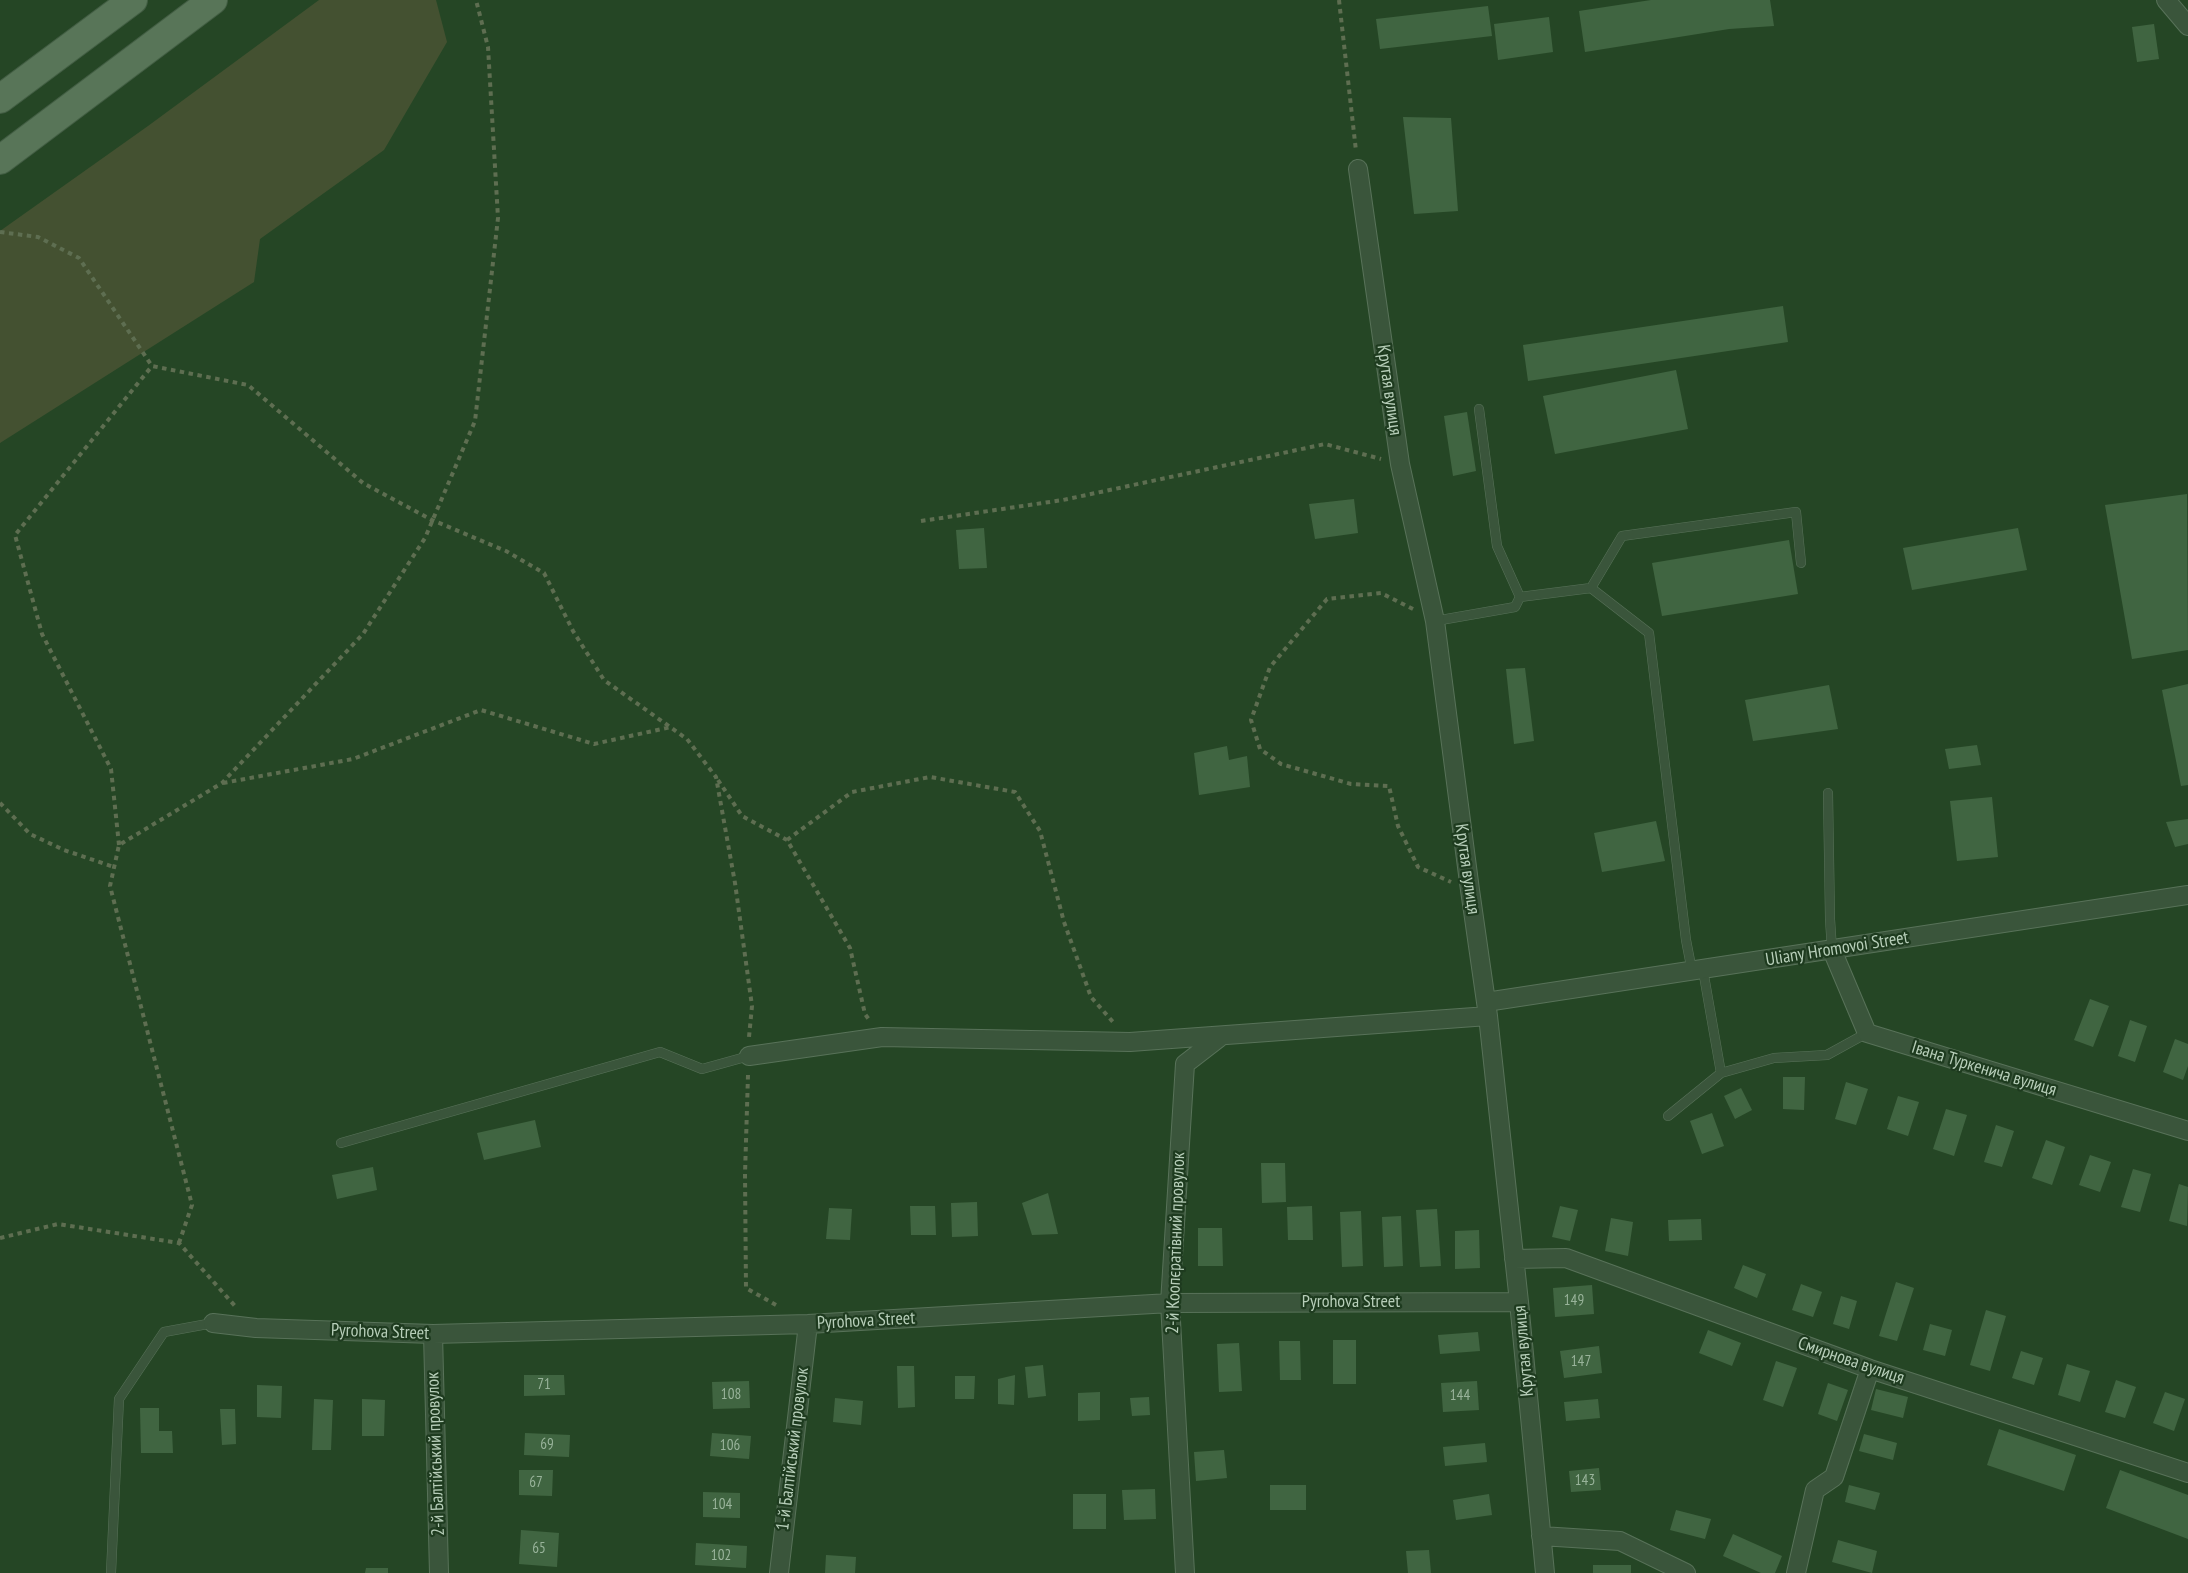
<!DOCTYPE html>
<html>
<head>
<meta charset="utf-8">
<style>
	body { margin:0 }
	canvas { display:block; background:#254625 }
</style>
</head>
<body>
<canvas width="2188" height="1573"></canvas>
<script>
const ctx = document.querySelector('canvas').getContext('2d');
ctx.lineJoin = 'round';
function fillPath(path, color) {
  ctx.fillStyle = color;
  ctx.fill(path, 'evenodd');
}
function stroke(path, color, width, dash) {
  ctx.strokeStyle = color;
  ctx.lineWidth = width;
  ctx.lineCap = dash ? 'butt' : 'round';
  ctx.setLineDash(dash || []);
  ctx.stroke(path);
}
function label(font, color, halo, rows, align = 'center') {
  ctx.font = font + ' "PT Sans Narrow",sans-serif';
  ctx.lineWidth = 4.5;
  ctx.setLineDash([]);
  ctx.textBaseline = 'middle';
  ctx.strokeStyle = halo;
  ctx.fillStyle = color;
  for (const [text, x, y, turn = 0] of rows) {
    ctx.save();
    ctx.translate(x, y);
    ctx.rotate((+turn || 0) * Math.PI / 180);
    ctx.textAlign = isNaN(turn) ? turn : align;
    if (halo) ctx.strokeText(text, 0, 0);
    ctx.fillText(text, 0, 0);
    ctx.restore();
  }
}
const green = new Path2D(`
	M319 0H436L447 42 384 150 260 239 254 282 0 443V231L148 126Z`);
const building = new Path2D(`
	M1651 0H1770L1774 26 1729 29 1585 52 1579 11Z
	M1488 6 1492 36 1380 49 1376 19Z
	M1549 17 1553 52 1498 60 1494 24Z
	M2154 24 2159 59 2137 62 2132 27Z
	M1403 117 1451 118 1458 211 1414 214Z
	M1783 306 1788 342 1528 381 1523 345Z
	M1676 370 1688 429 1555 454 1543 396Z
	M1467 412 1476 471 1453 476 1444 416Z
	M2187 494 2188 650 2132 659 2105 505Z
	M1354 499 1358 533 1315 539 1309 504Z
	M984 528 987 568 959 569 956 530Z
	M2018 528 2027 570 1912 590 1903 548Z
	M1789 540 1798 594 1662 616 1652 563Z
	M1525 668 1534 741 1514 744 1506 669Z
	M2188 684V785L2181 786 2162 690Z
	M1829 685 1838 729 1753 741 1745 700Z
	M1977 745 1981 765 1949 769 1945 749Z
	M1227 746 1229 760 1247 756 1250 787 1199 795 1194 753Z
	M1992 797 1998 857 1957 861 1950 801Z
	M2188 819V844L2175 847 2166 822Z
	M1656 821 1665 861 1602 872 1594 833Z
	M2090 999 2109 1006 2093 1047 2074 1040Z
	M2130 1020 2147 1026 2135 1062 2118 1056Z
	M2175 1039 2188 1044V1066L2183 1080 2163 1072Z
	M1783 1077H1805L1804 1110 1783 1109Z
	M1846 1082 1868 1089 1856 1125 1835 1119Z
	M1741 1088 1752 1110 1735 1119 1724 1096Z
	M1898 1096 1919 1102 1908 1136 1887 1129Z
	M1946 1109 1967 1115 1954 1156 1933 1149Z
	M1712 1113 1724 1146 1702 1154 1690 1121Z
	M535 1120 541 1147 484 1160 477 1133Z
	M1996 1125 2014 1131 2002 1167 1984 1162Z
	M2046 1140 2065 1147 2052 1185 2032 1178Z
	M2090 1155 2111 1162 2100 1192 2079 1185Z
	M1261 1163H1285L1286 1202 1262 1203Z
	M373 1167 377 1190 337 1199 332 1175Z
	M2133 1169 2151 1174 2140 1212 2121 1207Z
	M2179 1184 2188 1187 2187 1226 2169 1221Z
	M1048 1193 1058 1234 1032 1235 1022 1203Z
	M977 1202 978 1236 952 1237 951 1203Z
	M910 1206H935L936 1235H911Z
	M1312 1206 1313 1240H1288L1287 1207Z
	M1560 1206 1578 1210 1570 1241 1552 1237Z
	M829 1208 852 1209 850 1240 826 1239Z
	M1437 1209 1441 1266 1420 1267 1416 1210Z
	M1361 1211 1363 1266 1342 1267 1340 1212Z
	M1401 1216 1403 1266 1384 1267 1382 1217Z
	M1611 1218 1633 1222 1628 1256 1605 1251Z
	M1701 1219 1702 1240 1669 1241 1668 1220Z
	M1198 1228H1222L1223 1266H1198Z
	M1479 1230 1480 1268 1455 1269V1231Z
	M1743 1265 1766 1274 1757 1298 1734 1288Z
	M1896 1282 1914 1288 1897 1341 1879 1336Z
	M1801 1284 1822 1292 1813 1317 1792 1310Z
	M1592 1285 1594 1314 1555 1317 1553 1288Z
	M1841 1296 1857 1301 1849 1329 1833 1324Z
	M1986 1310 2006 1316 1990 1371 1970 1365Z
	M1930 1324 1952 1330 1945 1356 1923 1350Z
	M1708 1330 1741 1343 1732 1366 1699 1353Z
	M1478 1332 1480 1351 1440 1354 1438 1335Z
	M1333 1340H1356V1384H1333Z
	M1279 1341H1300L1301 1380H1280Z
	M1239 1343 1242 1391 1219 1392 1217 1344Z
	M1599 1346 1602 1373 1564 1378 1560 1351Z
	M2021 1351 2043 1358 2034 1385 2012 1378Z
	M1776 1361 1797 1368 1783 1407 1763 1400Z
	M2067 1364 2090 1371 2080 1402 2058 1395Z
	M1043 1365 1046 1396 1028 1398 1025 1367Z
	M897 1366H914L915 1407 898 1408Z
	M524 1375H564L565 1395 524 1396Z
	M1015 1375 1014 1405 998 1404V1379Z
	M955 1376H975L974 1399H955Z
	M2116 1380 2136 1387 2125 1418 2105 1412Z
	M749 1381 750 1408 713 1409 712 1382Z
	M1477 1381 1479 1410 1443 1412 1441 1383Z
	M1828 1383 1848 1390 1837 1421 1818 1414Z
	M257 1385 282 1386 281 1418 257 1417Z
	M1876 1389 1908 1397 1903 1418 1871 1410Z
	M1100 1392V1420L1078 1421V1393Z
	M2165 1392 2185 1399 2174 1431 2153 1423Z
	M1149 1397 1150 1415 1132 1416 1130 1398Z
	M835 1398 863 1401 861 1425 833 1422Z
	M314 1399 333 1400 331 1450H312Z
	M362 1399 385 1400 384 1436H362Z
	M1598 1399 1600 1418 1566 1421 1564 1402Z
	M140 1408H159V1431H172L173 1453H141Z
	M220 1409H235L236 1444 222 1445Z
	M1999 1429 2076 1455 2064 1491 1987 1465Z
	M525 1433 570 1435 569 1457 524 1455Z
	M712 1433 751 1436 749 1459 710 1456Z
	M1864 1434 1897 1443 1893 1460 1859 1451Z
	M1485 1443 1487 1462 1445 1466 1443 1447Z
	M1224 1450 1227 1478 1196 1481 1194 1452Z
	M1599 1468 1601 1490 1571 1492 1569 1471Z
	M519 1470H553L552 1496 519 1495Z
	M2120 1470 2188 1495V1539L2106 1508Z
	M1270 1485H1306V1510H1270Z
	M1849 1485 1880 1493 1875 1510 1845 1502Z
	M1155 1489 1156 1519 1124 1520 1122 1490Z
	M703 1492 740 1493V1518L703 1517Z
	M1073 1494H1106V1529H1073Z
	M1489 1494 1492 1515 1456 1520 1453 1500Z
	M1676 1510 1711 1519 1705 1539 1670 1530Z
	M521 1530 559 1533 557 1567 519 1564Z
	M1733 1534 1782 1556 1775 1573H1761L1723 1556Z
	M1838 1540 1877 1551 1872 1573 1832 1562Z
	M696 1543 747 1546 746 1568 695 1565Z
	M1429 1550 1431 1573H1408L1406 1551Z
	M826 1555 856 1557 855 1573H825Z
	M1593 1565H1631V1573H1593Z
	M366 1568H388V1573H365Z`);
const path = new Path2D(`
	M1339 0 1356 151
	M0 232 38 237 79 258 152 366 248 385 363 483 432 520 506 551 544 573 573 631 604 680 687 739 716 777 735 883 752 1006 749 1037
	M921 521 1063 500 1325 444 1381 459
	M1413 609 1381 593 1327 599 1270 667 1251 720 1260 749 1281 764 1351 784 1389 786 1398 826 1418 867 1451 882
	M718 780 742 816 787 840 850 948 865 1014 870 1021
	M223 783 353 759 481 710 594 744 671 727
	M0 803 30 834 64 850 114 867
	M787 840 852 792 930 777 1015 792 1040 831 1064 922 1091 997 1113 1022
	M119 845 111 769 42 634 15 535 152 366
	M748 1075 745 1174 746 1288 776 1305
	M0 1238 58 1224 179 1243 235 1306
	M179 1243 192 1205 110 886 119 845 222 783 363 634 425 538 475 421 498 218 488 47 476 0`);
const lane = new Path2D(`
	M1479 409 1497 546 1520 597 1591 588 1649 633 1686 940 1692 971
	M1591 588 1622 536 1796 512 1801 563
	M1435 621 1515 607 1520 597
	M1828 793 1830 919 1832 950
	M1703 970 1721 1073
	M1668 1116 1721 1073 1774 1058 1827 1055 1867 1033
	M341 1143 660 1052 702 1069 749 1056
	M111 1573 119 1399 164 1332 213 1323`);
const street = new Path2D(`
	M2166 0 2188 26
	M1358 169 1400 464 1435 621 1470 890 1488 1016 1519 1302 1545 1573
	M1832 950 1867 1033 2188 1131
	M1486 1002 2188 895
	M749 1056 882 1037 1130 1042 1488 1016
	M1514 1259 1566 1258 1870 1369 2188 1473
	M213 1323 256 1328 433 1334 808 1324 1170 1303 1519 1302
	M433 1334 439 1573
	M1541 1536 1620 1541 1686 1573
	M779 1573 808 1324
	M1185 1573 1170 1303 1185 1064 1220 1037
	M1796 1573 1815 1490 1834 1477 1870 1369`);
const primary = new Path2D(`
	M0 99 133 0
	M0 160 213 0`);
const numberNames = [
	["149",1574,1301],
	["147",1581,1362],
	["71",544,1385],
	["108",731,1395],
	["144",1460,1396],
	["69",547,1445],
	["106",730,1446],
	["143",1585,1481],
	["67",536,1483],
	["104",722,1505],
	["65",539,1549],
	["102",721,1556]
];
const streetNames = [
	["Крутая вулиця",1389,390,82],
	["Крутая вулиця",1467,869,82],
	["Uliany Hromovoi Street",1837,949,-9],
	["Івана Туркенича вулиця",1984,1069,17],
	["2-й Коопєратівний провулок",1176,1243,-88],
	["Pyrohova Street",1351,1302],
	["Pyrohova Street",866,1321,-3],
	["Pyrohova Street",380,1332,2],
	["Крутая вулиця",1524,1351,-95],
	["Смирнова вулиця",1851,1361,19],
	["1-й Балтійський провулок",793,1449,-83],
	["2-й Балтійський провулок",436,1454,-92]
];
fillPath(green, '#445131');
fillPath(building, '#406541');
stroke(lane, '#587259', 10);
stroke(street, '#587259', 20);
stroke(primary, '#435e44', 30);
stroke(path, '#5e6e51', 4, [4.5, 4.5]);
stroke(lane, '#3a553b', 9);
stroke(street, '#3a553b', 18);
stroke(primary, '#587558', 28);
label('15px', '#99b49b', null, numberNames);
label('18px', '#b7ceb9', '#1e3b1f', streetNames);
</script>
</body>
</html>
